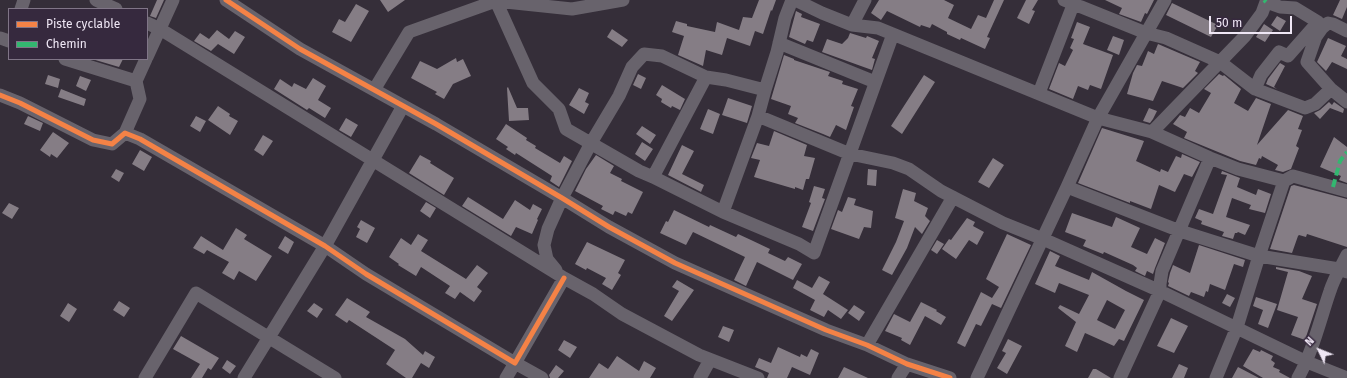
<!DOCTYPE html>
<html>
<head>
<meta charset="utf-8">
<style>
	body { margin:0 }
	#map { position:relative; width:1347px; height:378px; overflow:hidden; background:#352e39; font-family:"Fira Sans",sans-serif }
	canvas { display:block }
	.legend { position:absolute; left:8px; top:8px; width:140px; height:52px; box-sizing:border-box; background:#36293e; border:1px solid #807587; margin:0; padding:5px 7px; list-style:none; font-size:12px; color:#efe7f5 }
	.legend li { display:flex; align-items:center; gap:8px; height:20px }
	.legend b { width:20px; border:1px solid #807587 }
	.north { position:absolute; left:1299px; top:330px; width:40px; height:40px; -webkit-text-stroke:3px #36293e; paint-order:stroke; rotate:313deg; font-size:11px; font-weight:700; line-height:16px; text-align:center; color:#efe7f5 }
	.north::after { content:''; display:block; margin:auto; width:14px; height:18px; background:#efe7f5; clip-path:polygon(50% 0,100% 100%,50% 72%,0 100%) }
	.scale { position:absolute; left:1209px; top:16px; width:83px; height:18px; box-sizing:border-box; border:2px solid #efe7f5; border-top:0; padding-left:5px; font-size:12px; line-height:14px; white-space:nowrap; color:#efe7f5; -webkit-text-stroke:3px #36293e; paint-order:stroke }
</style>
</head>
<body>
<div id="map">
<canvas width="1347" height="378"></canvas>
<ul class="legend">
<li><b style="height:5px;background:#f48246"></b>Piste cyclable</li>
<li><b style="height:5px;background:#33b770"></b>Chemin</li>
</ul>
<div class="north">N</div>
<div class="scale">50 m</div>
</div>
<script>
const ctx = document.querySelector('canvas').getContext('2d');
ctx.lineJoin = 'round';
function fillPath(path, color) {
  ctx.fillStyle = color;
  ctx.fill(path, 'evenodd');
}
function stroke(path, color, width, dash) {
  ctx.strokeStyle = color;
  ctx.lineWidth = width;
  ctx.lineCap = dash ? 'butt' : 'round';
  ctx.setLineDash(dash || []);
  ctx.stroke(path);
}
const building = new Path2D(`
	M157 0H164L156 18 150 16Z
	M380 0H405L388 12Z
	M759 0H776L772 11 771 10 763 34 755 31 750 46 727 38 722 55 706 50 703 66 678 55 684 36 672 32 676 21 687 24V26L715 32 717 22 739 30 743 17 752 18Z
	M879 0H944L954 5 948 18 971 29 978 15 986 18 994 0H1004L987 37 990 38 985 49 961 38 960 40 947 34V32L932 24 930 28 921 25 920 27 887 11 881 20 871 13Z
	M1026 0H1038L1032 10 1035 11 1029 24 1017 18Z
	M1105 0H1154L1147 14 1145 13 1141 22 1119 14 1122 8Z
	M1340 0H1347V7L1342 19 1333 15Z
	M1172 3 1218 25 1211 37 1166 15Z
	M356 4 369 11 351 42 332 32 339 19 345 22Z
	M796 11 802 14 801 17 820 24 813 42 807 40 805 44 789 37Z
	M1277 16 1286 21 1280 31 1271 25Z
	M1077 22 1090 27 1083 44 1113 55 1101 89 1090 85 1088 90 1078 86 1073 99 1049 89 1059 63 1065 66 1073 50 1070 48 1074 39 1071 38Z
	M1264 24 1273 30 1265 42 1256 37Z
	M612 29 628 40 622 47 607 37Z
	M217 30 229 39 235 31 245 37 234 54 218 44 211 51 194 41 200 33 209 39Z
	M850 33 866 38 867 36 879 41 872 58 875 59 872 70 822 52 827 39 842 44 848 38Z
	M1113 36 1124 40 1119 55 1107 50Z
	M1328 38 1346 46 1341 56 1347 59V69L1332 62 1326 71 1317 62Z
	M1158 44 1200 62 1195 71 1198 73 1183 88 1162 81 1153 101 1127 94 1133 73 1137 65 1142 66 1148 51 1154 54Z
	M784 55 794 59V60L830 72 828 76 843 81 842 84 858 89 851 106 854 107 846 130 836 125 830 137 823 134 795 123 798 118 788 114 791 106 771 99Z
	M456 58 457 62 463 59 471 76 453 84 444 99 435 94 437 92 411 78 420 61 437 69Z
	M92 59H123L119 67Z
	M1280 63 1285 66 1274 87 1277 89 1266 84 1268 79Z
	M638 74 646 78 641 89 633 85Z
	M1219 74 1223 76 1224 75 1241 89 1234 103 1248 111 1256 98 1271 104 1257 145 1288 110 1303 116 1298 129 1302 130 1296 146 1299 148 1291 169 1283 172 1275 170 1278 165 1262 156 1261 159 1259 158 1256 165 1240 161 1184 138 1187 132 1173 124 1180 115 1185 117 1190 108 1199 113 1211 93 1204 89Z
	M48 75 60 79 58 88 45 84Z
	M924 75 935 82 902 134 891 126Z
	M80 76 91 80 86 91 76 86Z
	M313 78 326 86 318 100 331 108 325 118 309 108 307 110 274 89 280 79 292 87 294 83 306 89Z
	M662 85 685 99 680 110 672 106 671 108 661 102 662 99 656 95Z
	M508 87 517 108H528L529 120 509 121 507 88Z
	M579 88 589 93 585 102 589 104 584 114 569 105Z
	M61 89 86 99 84 106 58 97Z
	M728 98 752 106 747 123 722 115Z
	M1329 102 1332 105 1334 102 1344 109 1343 113 1330 108 1320 119 1314 113 1320 110Z
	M218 106 230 114 229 116 238 121 230 135 208 120Z
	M1149 108 1157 111 1153 119 1150 123 1143 121Z
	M708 109 720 114 713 134 700 129Z
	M28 116 43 123 40 131 24 124Z
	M196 116 206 121 200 132 190 126Z
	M346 118 358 125 351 137 339 130Z
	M506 124 527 138 526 140 536 146 535 148 560 163 564 156 572 161 559 187 550 181 552 176 516 153 515 155 506 149 508 147 496 139Z
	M642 126 656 135 650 144 636 134Z
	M1102 128 1144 141 1136 161 1160 172 1161 169 1168 172 1176 156 1181 158 1182 154 1200 162 1192 177 1184 174 1175 192 1159 185 1151 209 1130 201V203L1078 183Z
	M774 131 807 145 804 156 815 158 809 179H806L803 190 795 187V189L754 177 760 160 751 158 757 143 769 146Z
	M53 132 69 143 57 158 51 154 50 157 40 150Z
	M263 135 273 141 263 156 254 150Z
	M1334 137 1347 147V183L1339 180 1341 176 1320 167Z
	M642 142 653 149 645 161 635 154Z
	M682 145 694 151 682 174 704 185 701 192 668 175Z
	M140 150 152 157 144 171 132 164Z
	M420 155 431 161 430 163 454 178 444 195 409 173Z
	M596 155 614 166 610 173 622 179 621 181 643 192 632 214 628 212 626 216 615 211 613 215 601 209 603 206 575 191 586 169Z
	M993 158 1004 165 989 188 978 182Z
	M116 169 124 173 119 182 111 177Z
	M868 169 877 170 876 186 867 185Z
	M1222 171 1240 178 1237 187 1256 195 1258 189 1271 194 1265 213 1249 209 1251 205 1232 198 1226 217 1250 225 1245 235 1238 232 1237 233H1235L1233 239 1222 236 1224 232 1201 224 1202 221 1195 218 1199 209 1213 214 1227 175 1221 174Z
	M1294 185 1347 199V247L1307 234 1306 237 1299 235 1298 236 1292 253 1270 249 1291 186Z
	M814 186 825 189 822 198 825 199 813 231 802 227 811 203 809 202Z
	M903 189 916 193 914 201 928 208 925 216 930 221 922 234 915 227 907 248 892 275 882 270 896 242 904 221 895 218Z
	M468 197 503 219 515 200 530 210 533 204 542 209 537 219 538 220 532 234 516 227 511 236 462 206Z
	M848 197 856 199 854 205 873 211 871 228 864 227 859 239 831 229 838 210 842 212Z
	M426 202 436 208 430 218 420 211Z
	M9 203 19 208 12 219 2 213Z
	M674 210 709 227 710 225 736 237 738 234 751 240 770 249 768 253 785 261 788 257 802 264 793 280 757 262 746 286 734 280 745 257 693 232 686 245 660 233 666 221 668 222Z
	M1072 213 1112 227 1116 217 1140 228 1131 247 1147 254 1155 238 1165 243 1155 268 1153 274 1147 271 1145 276 1135 271 1137 268 1133 265 1104 252 1103 254 1083 246 1086 240 1065 232Z
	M967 218 975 222 973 226 984 232 977 245 969 240 956 259 942 249 949 239 951 240Z
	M361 220 375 228 367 243 356 237 360 229 357 227Z
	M236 228 247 235 244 239 272 256 256 281 239 271 234 280 222 273 229 262 207 250 204 254 193 248 201 236 223 250Z
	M418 234 428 240 421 251 466 279 477 265 488 273 477 287 482 291 474 302 460 292 455 299 445 293 450 286 421 267 416 276 398 265 399 264 389 257 401 238 411 245Z
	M1007 234 1031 245 1001 308 992 304 981 326 976 324 965 347 957 343 981 292 992 298 999 287 986 279Z
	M285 236 294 242 288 254 278 248Z
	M937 240 944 244 937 254 931 250Z
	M587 242 625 260 618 273 621 275 612 290 602 284 606 278 587 268 586 270 575 264Z
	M1199 245 1245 260 1243 267 1234 264 1225 290 1210 284 1208 292 1206 291 1204 297 1191 292 1189 296 1168 286 1169 283 1168 282 1170 273 1173 265 1190 273Z
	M1050 251 1060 256 1055 266 1089 280 1092 272 1126 291 1144 300 1124 341 1119 339 1114 346 1085 333 1077 352 1065 346 1076 322 1058 308 1060 305 1079 314 1089 295 1059 283 1055 293 1035 284ZM1107 300 1125 310 1115 329 1097 320Z
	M1276 267 1299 271 1312 276 1302 299 1317 304 1305 340 1291 335 1298 317 1277 310 1288 272 1276 269Z
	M819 276 830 282 823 294 848 310 841 319 828 310 824 317 810 310 815 300 793 288 797 280 812 288Z
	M677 280 694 290 672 321 664 316 679 291 672 287Z
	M1227 294 1235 298 1230 307 1222 303Z
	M1256 297 1277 304 1268 328 1258 324 1263 310 1253 306Z
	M347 298 370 312 366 317 405 339 423 355 425 351 435 357 429 368 421 363 412 378H406L386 364 395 350 349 320 347 323 335 315Z
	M119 301 130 308 124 317 113 310Z
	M921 302 937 310 936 311 946 317 941 325 925 316 910 345 901 340 902 338 885 331 894 314 910 322Z
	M68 303 77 309 69 322 60 316Z
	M314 303 323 309 317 318 307 311Z
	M854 305 865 312 859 321 848 313Z
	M1171 318 1188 326 1174 353 1157 346Z
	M723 326 734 330 729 342 718 337Z
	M181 336 219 358 211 370 208 368 202 378H191L200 364 173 349Z
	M1008 339 1022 346 1007 374 997 368 1006 353 1002 351Z
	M564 340 577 347 570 358 558 350Z
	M778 347 800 357 801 354 807 357 811 349 819 353 810 375 792 367 787 378H767L769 373 755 367 759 358 771 363Z
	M1253 349 1260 352 1261 350 1273 356 1271 360 1275 363 1273 367 1280 370 1279 372 1290 378H1263L1243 366Z
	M617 356 639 371 644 361 656 368 650 378H589L599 363 608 369Z
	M227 360 236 366 230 374 222 368Z
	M1179 364 1188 368 1184 378H1172Z
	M556 365 564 371 558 378H550L549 375Z
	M844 367 868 378H838Z
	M1238 367 1259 378H1232Z
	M1093 369H1096L1111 378H1088Z`);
const street = new Path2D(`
	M96 0 116 9
	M226 0 300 49 436 124 562 198 609 227 675 263 826 330 867 345 907 364 950 378
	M495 0 496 1 572 9 623 0
	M795 0 822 13 852 25 878 28 1098 118 1152 132 1210 158 1238 169 1284 181 1293 176 1347 191
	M1064 0 1146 33 1166 38 1220 62 1255 89 1261 75 1279 52 1288 56 1318 22
	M21 9 24 0
	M1318 22 1315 39 1307 62 1331 89 1347 102
	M147 23 160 29 564 278 593 294 622 314 699 355 758 378
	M852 25 865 0
	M0 38 9 41
	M1315 38 1322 28 1328 23 1333 24 1347 31
	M779 43 875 82
	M147 57 173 0
	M65 59 136 81
	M1255 89 1305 108 1315 104 1331 89
	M374 90 409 32 496 1 533 83 559 109 566 129 639 171 653 177 723 212 799 244 814 253 893 34
	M1039 93 1075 0
	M0 95 20 103 93 140 112 144 125 133 140 139 325 246 366 274 515 363 564 278
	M758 116 850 154 893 163 909 169 941 191 1003 223 1043 239 1160 291 1307 362 1347 378
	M1152 132 1245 36 1262 13 1266 2 1280 7 1295 8 1318 22
	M125 133 140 99 136 81 146 59
	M653 177 706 77
	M1067 187 1180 231 1259 256 1339 269 1347 272
	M723 212 758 116 765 90 777 52 785 18 792 0
	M556 270 547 259 544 245 548 229 562 198 591 143 619 96 632 67 644 54 662 56 706 77 726 80 765 90
	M867 345 953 197
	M145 378 196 293 335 378
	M244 378 325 246 403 106
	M506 378 515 363 542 378
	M700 378 710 360
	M898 378 907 364
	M977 378 1067 187 1098 118 1165 0
	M1120 378 1160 291V284L1162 271 1210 158
	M1216 378 1237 327 1259 256 1284 181
	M1298 378C1313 351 1320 320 1330 291 1334 278 1341 267 1347 255`);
const quiet = new Path2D(`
	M1264 0 1266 2
	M1333 187 1340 161 1347 152`);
const cycleway = new Path2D(`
	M226 0 300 49 436 124 562 198 609 227 675 263 826 330 867 345 907 364 950 378
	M0 95 20 103 93 140 112 144 125 133 140 139 325 246 366 274 515 363 564 278`);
fillPath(building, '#857d85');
stroke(street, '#68636c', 13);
stroke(quiet, '#33b770', 4, [8, 4]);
stroke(cycleway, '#f48246', 5);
</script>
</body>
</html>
